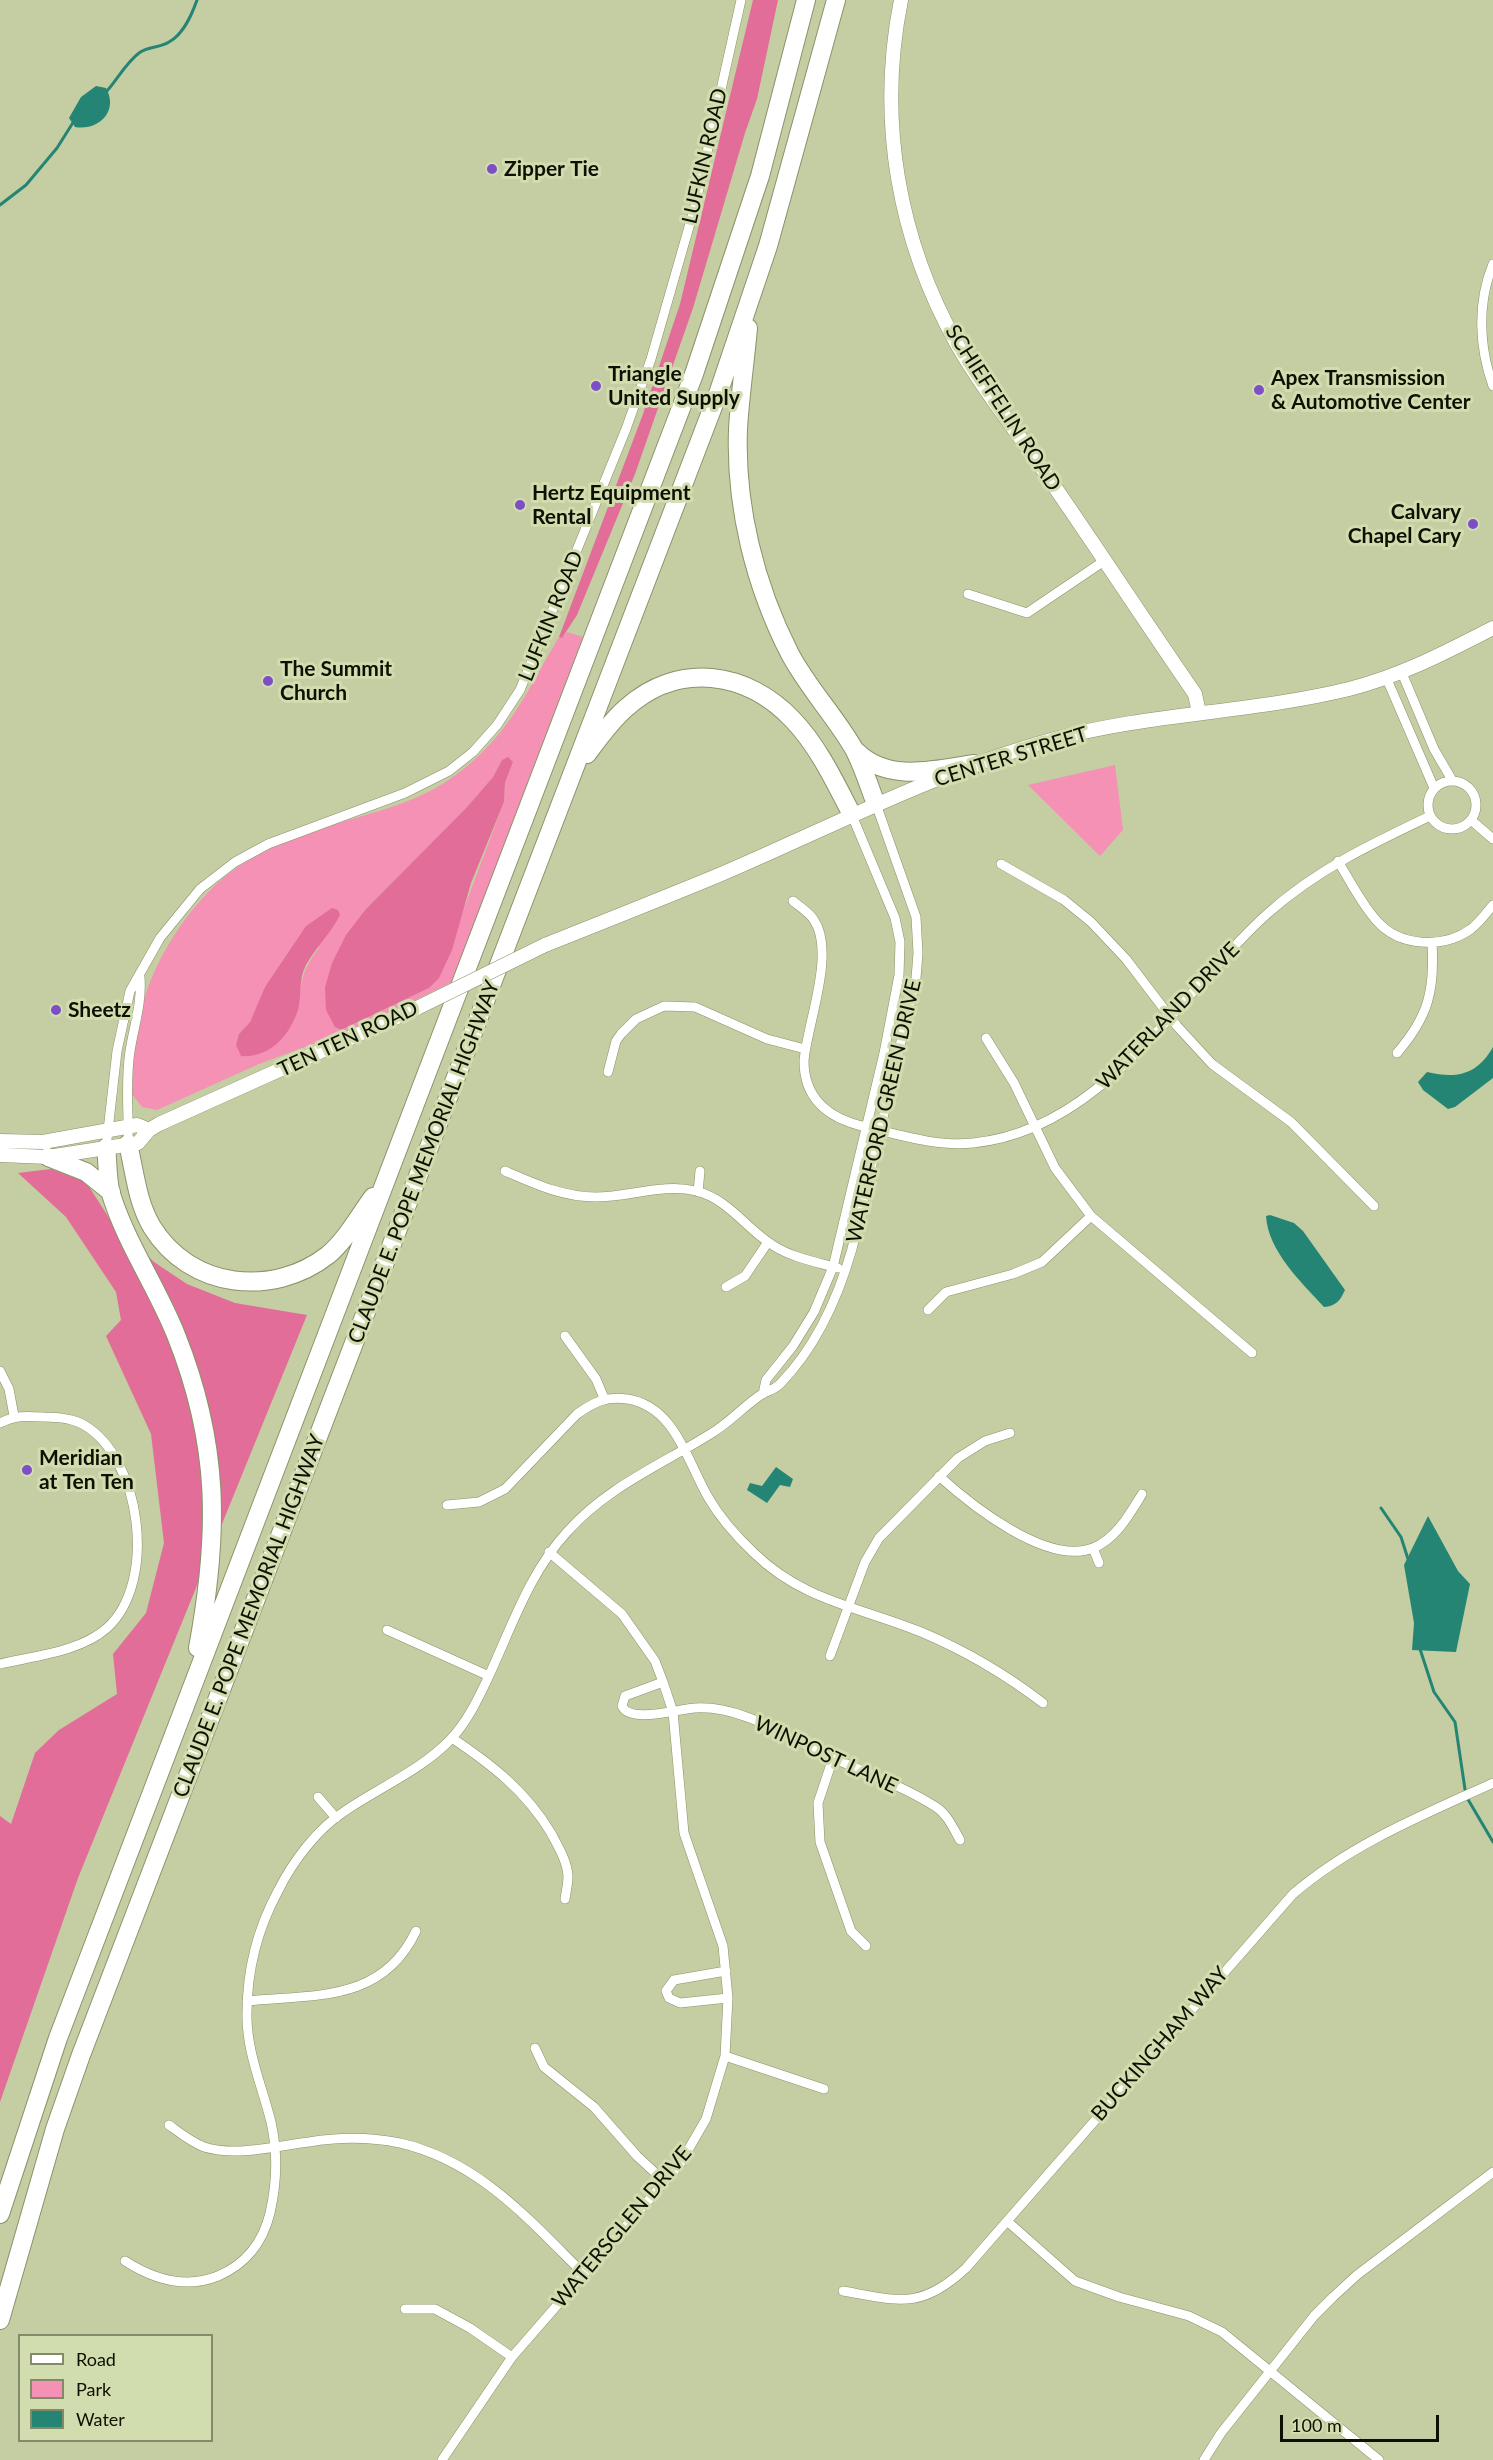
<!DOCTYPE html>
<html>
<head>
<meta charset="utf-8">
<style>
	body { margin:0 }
	#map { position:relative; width:1493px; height:2460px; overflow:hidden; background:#c4cea2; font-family:Lato,sans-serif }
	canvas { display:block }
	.legend { position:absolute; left:18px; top:2334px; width:195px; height:108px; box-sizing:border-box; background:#d1dcaf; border:2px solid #838a6a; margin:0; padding:8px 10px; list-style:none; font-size:18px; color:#0d1002 }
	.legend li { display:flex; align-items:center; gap:12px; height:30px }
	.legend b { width:30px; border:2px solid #838a6a }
	.scale { position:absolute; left:1280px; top:2415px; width:159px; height:27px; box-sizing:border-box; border:3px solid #0d1002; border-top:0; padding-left:8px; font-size:18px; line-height:21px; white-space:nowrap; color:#0d1002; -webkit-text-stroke:4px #d1dcaf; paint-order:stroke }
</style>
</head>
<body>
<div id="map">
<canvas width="1493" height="2460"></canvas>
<ul class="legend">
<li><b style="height:8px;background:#fff"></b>Road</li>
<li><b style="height:16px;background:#f591b4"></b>Park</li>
<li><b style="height:16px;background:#258574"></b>Water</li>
</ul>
<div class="scale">100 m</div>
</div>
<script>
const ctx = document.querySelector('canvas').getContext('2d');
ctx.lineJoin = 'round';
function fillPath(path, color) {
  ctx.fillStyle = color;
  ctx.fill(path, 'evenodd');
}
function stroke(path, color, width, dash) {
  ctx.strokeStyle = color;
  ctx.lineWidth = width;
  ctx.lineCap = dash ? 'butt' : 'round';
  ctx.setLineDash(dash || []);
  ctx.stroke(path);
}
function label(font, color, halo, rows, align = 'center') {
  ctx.font = font + ' Lato,sans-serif';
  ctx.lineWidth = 6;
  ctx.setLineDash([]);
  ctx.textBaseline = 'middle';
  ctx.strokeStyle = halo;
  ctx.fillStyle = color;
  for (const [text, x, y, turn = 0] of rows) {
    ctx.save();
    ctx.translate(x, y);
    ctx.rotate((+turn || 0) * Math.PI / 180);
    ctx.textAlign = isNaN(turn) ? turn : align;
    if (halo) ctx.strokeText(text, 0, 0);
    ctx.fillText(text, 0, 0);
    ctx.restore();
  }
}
const green = new Path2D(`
	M567 632 583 637 452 982 364 1025 259 1064 166 1106 157 1110 142 1107 131 1093 130 1083C133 1063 133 1041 138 1020 152 960 192 896 245 862 268 848 294 838 320 829 363 814 412 806 450 779 508 739 525 694 559 637H562ZM502 760 513 762 505 783 504 802 463 911 429 988 341 1030 366 909 467 807 493 777ZM306 926 319 948C302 969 300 984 298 1010L239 1034 250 1022Z
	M1115 765 1123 830 1100 856 1028 785Z`);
const forest = new Path2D(`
	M753 0H778L757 99 745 133 693 308 635 474 577 615 562 638 559 637 643 414 680 304Z
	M508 757 513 762 505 783 504 802 471 883 452 950 439 978 429 988 341 1030 335 1027 326 1010 325 987 332 963 346 935 366 909 467 807 493 777 502 760Z
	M332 908 338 910 340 915C331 933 316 947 306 965 298 980 302 995 298 1010 289 1037 269 1058 241 1056L236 1045 239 1034 250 1022 265 987 306 926Z
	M51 1169 86 1182 113 1224 154 1262 187 1284 235 1303 307 1315 78 1878 0 2102V1816L11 1824 35 1753 59 1730 117 1694 113 1654 146 1613 164 1543 151 1434 106 1336 121 1320 116 1292 66 1217 18 1173Z`);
const water = new Path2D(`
	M96 86 106 88C119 111 99 131 75 127L69 118 81 97Z
	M1493 1047V1078L1455 1107 1448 1109 1423 1090 1418 1082 1427 1072C1457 1079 1477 1075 1493 1047Z
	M1270 1215 1294 1223 1303 1231 1345 1290C1340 1301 1336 1306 1324 1307 1301 1282 1268 1251 1266 1216Z
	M776 1467 793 1479 790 1487 780 1485 767 1503 747 1490 750 1483 762 1486Z
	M1428 1516 1458 1571 1470 1584 1456 1652 1412 1650 1414 1623 1404 1565Z`);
const stream = new Path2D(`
	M106 92C117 80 125 64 139 53 148 46 160 48 169 42 184 34 192 14 197 0
	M0 205 26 185 57 148 74 121
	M1381 1508 1401 1537 1408 1559
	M1420 1649 1434 1692 1455 1722 1466 1796 1493 1842`);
const street = new Path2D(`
	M1493 264C1477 303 1479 347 1493 386
	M968 594 1027 613 1104 561
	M1402 673 1434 749 1452 780
	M1386 677 1434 788
	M1428 805a24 24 0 1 1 48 0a24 24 0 1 1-48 0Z
	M1471 820 1493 839
	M1338 861C1350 881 1361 903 1376 920 1399 947 1443 949 1471 929 1480 922 1486 913 1493 905
	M1001 864 1064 900 1091 922 1126 959 1177 1026 1212 1064 1291 1122 1374 1206
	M793 901C800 907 809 912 814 920 836 953 807 1024 804 1061 804 1100 830 1119 866 1127 900 1135 938 1147 973 1143 1104 1130 1178 994 1267 914 1316 870 1371 844 1430 816
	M986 1038 1014 1083 1055 1168 1091 1216 1252 1353
	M1397 1053C1428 1017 1435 991 1432 943
	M608 1072 616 1041 621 1034 636 1019 664 1006 695 1007 767 1039 805 1049
	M128 1144C129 1113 125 1082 130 1051 134 1026 142 1003 140 977
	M106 1148 117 1051 130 991 160 938 200 889 235 862 268 844 405 793 449 771 473 752 497 725 520 690 626 429 651 359 695 206 741 0
	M505 1171C535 1184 563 1197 596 1197 629 1197 664 1183 696 1191 729 1199 746 1229 774 1246 793 1258 817 1262 838 1268
	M698 1192 700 1171
	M726 1287 745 1276 768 1242
	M928 1310 946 1292 1013 1274 1042 1262 1091 1216
	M565 1336 596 1379 604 1398
	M0 1371 9 1389 14 1416
	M763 1394 766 1380 793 1346 814 1312 833 1267 884 1053 899 975 900 942 895 918 851 813
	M0 1423C15 1415 27 1416 44 1417 57 1417 72 1418 84 1425 141 1458 158 1582 107 1628 80 1652 34 1656 0 1664
	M939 1476C971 1505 1047 1566 1093 1548 1116 1539 1129 1515 1142 1494
	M447 1505 479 1502 505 1489 577 1414C594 1402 606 1396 627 1399 675 1406 687 1461 708 1497 720 1518 736 1536 754 1553 803 1601 860 1607 921 1632 964 1650 1005 1674 1043 1703
	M1093 1548 1099 1563
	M387 1630 489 1676
	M830 1656 865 1562 879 1538 958 1458 985 1441 1010 1433
	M663 1682 625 1696 622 1706C630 1724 678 1709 695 1708 741 1705 787 1737 828 1756 864 1772 903 1786 936 1807 948 1815 953 1828 960 1840
	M452 1738C492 1765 526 1791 551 1833 558 1846 567 1861 568 1876 568 1884 566 1892 565 1899
	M833 1758 818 1803 820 1842 851 1931 866 1946
	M318 1797 336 1818
	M726 1971 674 1980 666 1991 669 1998 680 2003 728 1998
	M247 2001C314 1994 382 2003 416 1931
	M535 2048 544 2067 594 2107 637 2156 665 2182
	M725 2056 824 2089
	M169 2125C180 2133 191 2142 204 2147 237 2157 276 2146 309 2142 339 2137 370 2137 400 2143 479 2161 529 2220 584 2274
	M1007 2221 1075 2281 1119 2297 1189 2316 1222 2332 1379 2460
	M125 2261C153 2279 186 2289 218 2276 246 2264 263 2242 270 2213 277 2183 278 2153 271 2122 262 2086 246 2050 247 2013 247 1971 258 1928 278 1891 293 1861 317 1829 345 1811 380 1787 421 1770 450 1740 467 1722 477 1701 487 1680 511 1629 529 1573 567 1532 608 1486 661 1465 712 1433 730 1422 744 1406 762 1394 769 1390 774 1390 780 1384 816 1347 838 1298 852 1249L916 978 918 953 916 917 876 804
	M843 2291C899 2301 921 2310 966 2268L1293 1894C1351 1844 1423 1815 1493 1783
	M405 2309H435L470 2328 512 2357
	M442 2460 512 2357 680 2164 706 2119 725 2056 728 1998 723 1946 684 1833 673 1712 663 1682 655 1661 622 1614 549 1552
	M1204 2460 1221 2433 1314 2316 1333 2297 1357 2275 1493 2172`);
const secondary = new Path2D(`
	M901 0C877 119 898 240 958 346 984 392 1020 435 1050 480 1099 551 1146 623 1195 694L1199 713
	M545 945C603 922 661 899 719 875 829 828 935 772 1051 740 1148 713 1251 713 1349 689 1401 676 1446 652 1493 628
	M0 1141 43 1142 137 1125 149 1130
	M0 1155 48 1157 138 1143 149 1130 159 1124 417 1008`);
const highway = new Path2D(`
	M748 328C745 362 740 395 738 429 735 506 755 586 790 654 808 688 835 716 854 749 863 766 869 786 876 804
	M856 751C888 783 934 770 974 764
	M587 754C599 738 611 721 626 708 678 661 747 671 793 720 818 746 835 782 851 813
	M128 1144C135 1173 137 1202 152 1227 190 1289 273 1298 328 1255 346 1240 359 1216 373 1197
	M106 1148C108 1163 107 1180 111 1194 126 1243 157 1287 176 1335 220 1445 219 1534 198 1648
	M48 1157 86 1172 111 1192
	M0 2214 58 2038 694 374 760 176 806 0
	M0 2320 55 2129 81 2055 719 391 768 246 836 0`);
const secondaryBridge = new Path2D(`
	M417 1008 545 945`);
const markers = [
	[492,169,6,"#7e4ec7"],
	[596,386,6,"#7e4ec7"],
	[1259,390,6,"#7e4ec7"],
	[520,505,6,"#7e4ec7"],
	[1473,524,6,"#7e4ec7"],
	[268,681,6,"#7e4ec7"],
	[56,1010,6,"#7e4ec7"],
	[27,1470,6,"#7e4ec7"]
];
const streetNames = [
	["LUFKIN ROAD",705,156,-77],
	["SCHIEFFELIN ROAD",1003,408,57],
	["LUFKIN ROAD",551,616,-68],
	["CENTER STREET",1011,757,-17],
	["WATERLAND DRIVE",1168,1016,-46],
	["TEN TEN ROAD",348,1039,-25],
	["WATERFORD GREEN DRIVE",884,1111,-77],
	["CLAUDE E. POPE MEMORIAL HIGHWAY",424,1162,-69],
	["CLAUDE E. POPE MEMORIAL HIGHWAY",249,1616,-69],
	["WINPOST LANE",826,1755,25],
	["BUCKINGHAM WAY",1160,2044,-49],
	["WATERSGLEN DRIVE",622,2227,-50]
];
const poiNames = [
	["Zipper Tie",504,169],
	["Triangle",608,374],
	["United Supply",608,398],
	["Apex Transmission",1271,378],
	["& Automotive Center",1271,402],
	["Hertz Equipment",532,493],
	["Rental",532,517],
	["Calvary",1461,512,"right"],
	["Chapel Cary",1461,536,"right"],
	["The Summit",280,669],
	["Church",280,693],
	["Sheetz",68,1010],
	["Meridian",39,1458],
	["at Ten Ten",39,1482]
];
fillPath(green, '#f591b4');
fillPath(forest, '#e26d99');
fillPath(water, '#258574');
stroke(stream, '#258574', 3);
stroke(street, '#899369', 10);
stroke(secondary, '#899369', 15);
stroke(highway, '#899369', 20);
stroke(street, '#fff', 9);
stroke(secondary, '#fff', 14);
stroke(highway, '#fff', 18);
stroke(secondaryBridge, '#899369', 15, []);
stroke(secondaryBridge, '#fff', 14);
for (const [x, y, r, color] of markers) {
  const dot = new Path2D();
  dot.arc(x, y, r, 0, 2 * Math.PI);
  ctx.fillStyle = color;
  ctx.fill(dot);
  stroke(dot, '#d1dcaf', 2);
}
label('21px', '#0d1002', '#d1dcaf', streetNames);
label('bold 21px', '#0d1002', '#d1dcaf', poiNames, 'left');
</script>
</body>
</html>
